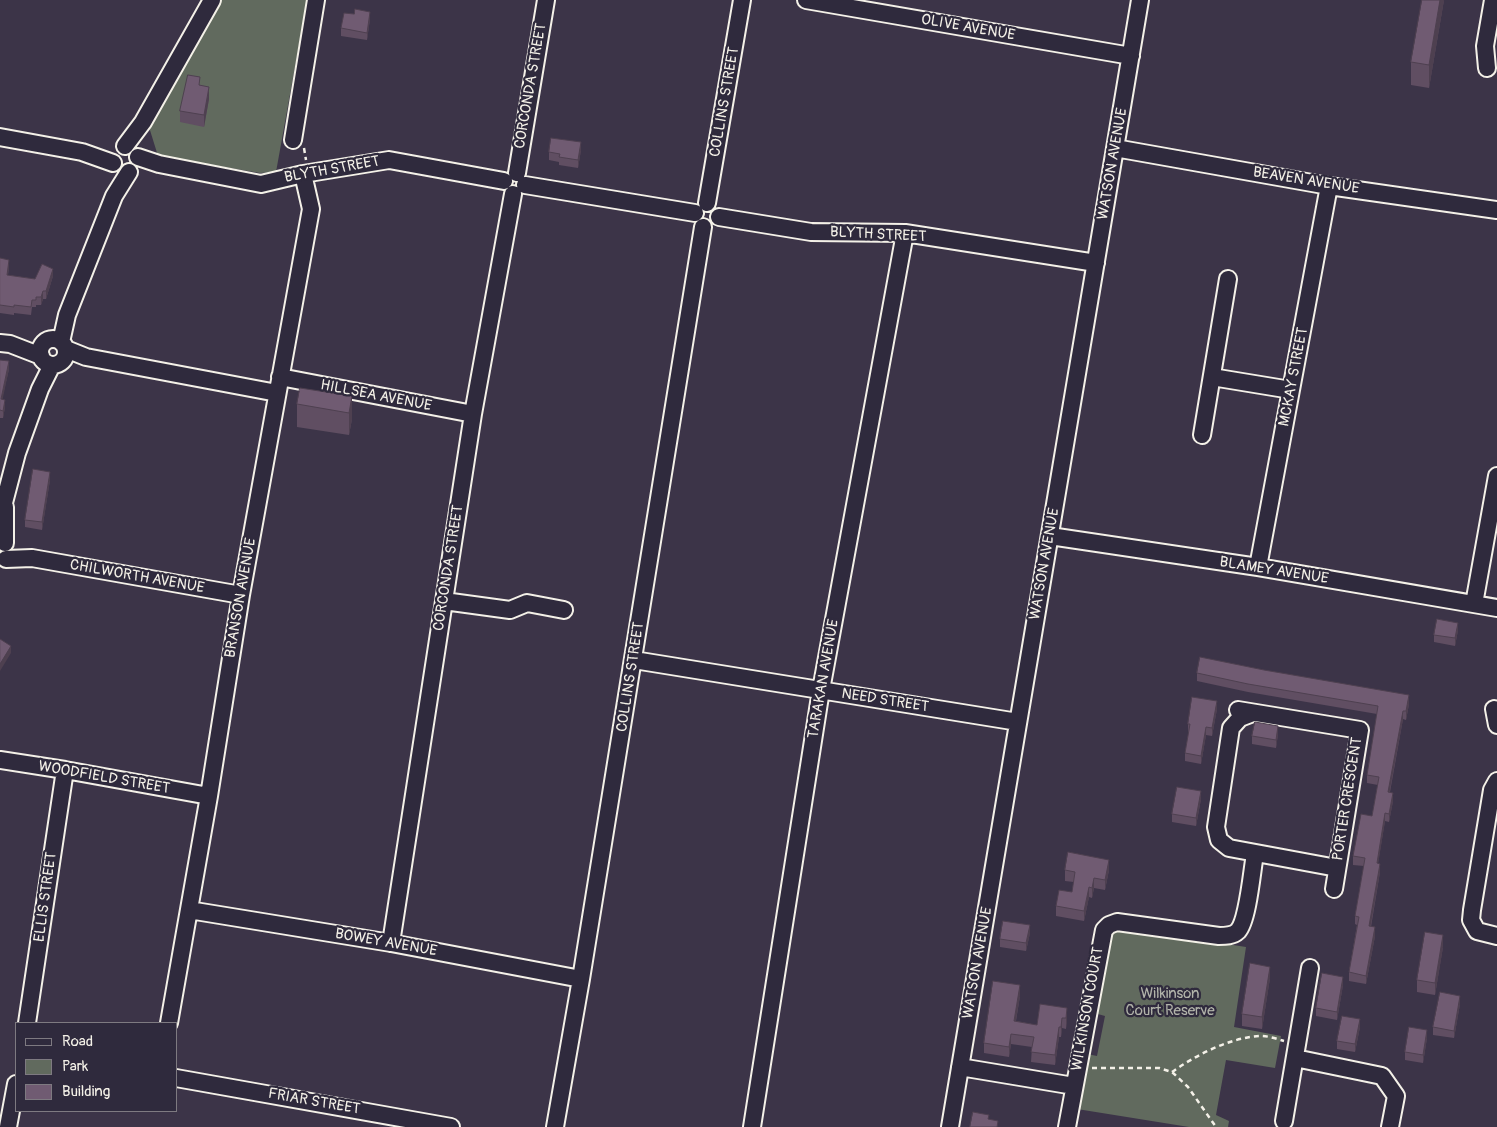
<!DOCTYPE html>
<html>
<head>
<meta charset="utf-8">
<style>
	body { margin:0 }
	#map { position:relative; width:1497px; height:1127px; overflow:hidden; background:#3c3448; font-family:Pangolin,sans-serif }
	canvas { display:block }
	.legend { position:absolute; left:15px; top:1022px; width:162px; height:90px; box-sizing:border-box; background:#2f2a3d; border:1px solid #7e7a81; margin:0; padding:6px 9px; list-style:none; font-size:15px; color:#f4f1e8 }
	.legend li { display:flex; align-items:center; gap:10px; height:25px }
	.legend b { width:25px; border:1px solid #7e7a81 }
</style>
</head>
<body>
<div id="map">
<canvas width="1497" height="1127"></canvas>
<ul class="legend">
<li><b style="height:6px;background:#2f2a3d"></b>Road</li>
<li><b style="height:14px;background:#616a5e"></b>Park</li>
<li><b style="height:14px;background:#705b72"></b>Building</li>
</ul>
</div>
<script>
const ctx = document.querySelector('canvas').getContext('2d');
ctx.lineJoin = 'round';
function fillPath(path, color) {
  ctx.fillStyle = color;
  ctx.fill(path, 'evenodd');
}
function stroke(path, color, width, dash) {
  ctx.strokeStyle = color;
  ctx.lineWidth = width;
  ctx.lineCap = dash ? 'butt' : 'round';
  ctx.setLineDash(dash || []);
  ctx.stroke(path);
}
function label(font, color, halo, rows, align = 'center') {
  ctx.font = font + ' Pangolin,sans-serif';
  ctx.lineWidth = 4.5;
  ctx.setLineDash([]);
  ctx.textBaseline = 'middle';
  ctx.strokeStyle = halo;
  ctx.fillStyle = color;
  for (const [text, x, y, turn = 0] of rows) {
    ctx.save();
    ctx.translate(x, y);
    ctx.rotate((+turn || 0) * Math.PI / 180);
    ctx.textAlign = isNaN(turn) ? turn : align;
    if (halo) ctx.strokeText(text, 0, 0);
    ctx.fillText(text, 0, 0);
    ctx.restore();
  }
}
const green = new Path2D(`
	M219 0H307L276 172 260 173 158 156 149 127Z
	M1124 928 1246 947 1234 1027 1281 1036 1275 1068 1226 1060 1216 1115 1229 1121 1228 1127H1189L1077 1109 1087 1054 1097 1056 1105 1016 1094 1013 1109 935 1113 931Z`);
const path = new Path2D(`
	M304 148 306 160
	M1092 1068H1159L1172 1072 1188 1087 1216 1127
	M1172 1072C1196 1055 1231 1037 1261 1036 1269 1036 1277 1039 1284 1041`);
const minor = new Path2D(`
	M806 0 1131 56
	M1487 68 1485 46 1493 0
	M0 137 82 152 113 163
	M293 140 316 0
	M125 146 143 122 212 0
	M1115 148 1329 186 1497 210
	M138 157 159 164 261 184 303 174 389 160 504 181
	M517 173 546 0
	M525 185 695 213
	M707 203 742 0
	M719 217 811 232 905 233 1096 263
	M40 352a13 13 0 1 1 26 0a13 13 0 1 1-26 0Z
	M61 342 67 315 114 196 129 172
	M0 343 10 344 41 356
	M66 349 86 357 277 393
	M280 377 473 414
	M1212 377 1291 390
	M1202 435 1228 279
	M0 518 17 453 40 389 52 365
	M1050 536 1258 567 1497 608
	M5 543V507
	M6 559 32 558 241 595
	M1258 567 1329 186
	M444 601 510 610 527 603 564 610
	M1474 604 1497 476
	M634 660 1018 722
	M1494 709 1497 725
	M1238 710 1360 730 1334 889
	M1253 713 1240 718 1231 728 1216 827 1219 840 1229 848 1337 868
	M0 760 65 770 209 796
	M1497 781 1492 790 1472 910 1471 920 1477 931 1497 936
	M189 910 391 943 581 979
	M391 943 473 414 513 194
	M27 1023 65 770
	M169 1023 209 796 241 595 311 209 303 174
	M1295 1058 1382 1076 1396 1096 1390 1127
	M960 1067 1074 1086
	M176 1078 451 1127
	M1284 1121 1310 968
	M8 1127 16 1084
	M555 1127 581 979 703 227
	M752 1127 821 690 905 233
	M950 1127 1140 0
	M1067 1127 1104 930 1109 925 1117 922 1219 936C1225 936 1233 936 1238 931 1248 920 1252 870 1255 854`);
const wall = new Path2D(`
	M1444 0 1429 88 1411 85V62Z
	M354 14 370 19 367 40 341 36V28Z
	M200 85 209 99 204 127 180 122V111Z
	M581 150 578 168 559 165V162L549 160V152Z
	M0 258 9 267 8 275 35 279 53 276 46 299H43L41 305H36V307H32L31 315 14 313V315L0 313Z
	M0 360 9 369 2 399 5 407 3 418H0Z
	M352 396V419L349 435 297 427V404Z
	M50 480 42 530 25 527V520Z
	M1458 630 1455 646 1434 642V635Z
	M1197 673 1409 704 1406 720 1403 719 1390 792 1393 801 1389 822 1385 821 1378 863 1380 872 1371 927 1375 936 1366 984 1349 981V972L1357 925 1355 924V916L1364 866 1353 865V856L1372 816 1378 785 1367 783V775L1377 714 1248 692 1197 681Z
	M1217 709 1212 736 1206 735 1201 764 1185 761V753L1189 732H1188V724Z
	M1278 734 1276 748 1252 744V736Z
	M1201 799 1196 826 1172 822V814Z
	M1065 870H1109L1105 890 1094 888 1092 898 1089 897 1084 921 1056 916V906L1072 892 1074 882 1065 881Z
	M1030 933 1026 951 1000 947V939Z
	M1443 947 1435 995 1417 992V980Z
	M1270 978 1262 1029 1242 1026V1014Z
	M1343 985 1337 1020 1316 1016V1008Z
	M1020 996 1016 1021 1037 1025 1040 1004 1067 1018 1066 1029 1062 1028 1061 1037H1059L1055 1065 1031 1062 1032 1047 1011 1044 1009 1057 984 1053V1043Z
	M1460 1004 1454 1038 1433 1035V1027Z
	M1360 1027 1355 1052 1337 1049V1041Z
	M1427 1038 1423 1063 1405 1060V1052Z`);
const shadedWall = new Path2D(`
	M1440 0H1444L1429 88V65Z
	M370 12V19L367 40V33Z
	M209 87V99L204 127V115Z
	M581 142V150L578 168V160Z
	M9 260V267L7 283V275Z
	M53 269V276L46 299V291Z
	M43 291V299L41 305V297Z
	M9 361V369L1 407V399Z
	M352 396V419L349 435V413Z
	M5 400V407L3 418V411Z
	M50 472V480L42 530V522Z
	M1458 623V630L1455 646V638Z
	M11 646V653L0 671V664Z
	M1409 695V704L1406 720V711Z
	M1217 701V709L1212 736V728Z
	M1403 711V719L1388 800V792Z
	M1278 726V734L1276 748V740Z
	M1206 727V735L1201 764V756Z
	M1201 791V799L1196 826V818Z
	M1393 793V801L1389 822V814Z
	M1385 813V821L1377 871V863Z
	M1109 860V870L1105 890V880Z
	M1380 864V872L1369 935V926Z
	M1094 878V888L1092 898V888Z
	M1089 887V897L1084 921V911Z
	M1030 925V933L1026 951V943Z
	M1375 927V936L1366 984V976Z
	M1443 935V947L1435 995V983Z
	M1270 967V978L1262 1029V1017Z
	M1343 977V985L1337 1020V1012Z
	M1020 985V996L1014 1031V1021Z
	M1460 996V1004L1454 1038V1031Z
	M1067 1008V1018L1066 1029V1018Z
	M1062 1018V1028L1061 1037V1027Z
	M1360 1019V1027L1355 1052V1044Z
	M1059 1027V1037L1055 1065V1055Z
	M1427 1030V1038L1423 1063V1055Z
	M1011 1034V1044L1009 1057V1047Z`);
const building = new Path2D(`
	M1422 0H1440L1429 65 1411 62Z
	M355 9 370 12 367 33 341 28 344 13 354 14Z
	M188 75 200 77 199 85 209 87 204 115 180 111Z
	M551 138 581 142 578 160 559 157 560 154 549 152Z
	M0 258 9 260 7 275 35 279 42 264 53 269 46 291H43L41 297H36V300H32L31 307 14 305V307L0 305Z
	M0 360 9 361 1 399 5 400 3 411 0 410Z
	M300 388 352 396 349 413 297 404Z
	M33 469 50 472 42 522 25 520Z
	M1437 619 1458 623 1455 638 1434 635Z
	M0 639 11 646 0 664Z
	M1200 657 1264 670 1409 695 1406 711H1403L1388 792 1393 793 1389 814 1385 813 1377 863 1380 864 1369 926 1375 927 1366 976 1349 972 1359 917 1355 916 1365 858 1353 856 1361 814 1372 816 1379 777 1367 775 1378 706 1248 684 1197 673Z
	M1192 697 1217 701 1212 728 1206 727 1201 756 1185 753 1190 724H1188Z
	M1255 722 1278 726 1276 740 1252 736Z
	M1177 787 1201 791 1196 818 1172 814Z
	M1068 852 1109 860 1105 880 1094 878 1092 888 1089 887 1084 911 1056 906 1059 890 1072 892 1075 872 1065 870Z
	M1003 921 1030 925 1026 943 1000 939Z
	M1425 932 1443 935 1435 983 1417 980Z
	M1250 963 1270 967 1262 1017 1242 1014Z
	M1322 973 1343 977 1337 1012 1316 1008Z
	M993 981 1020 985 1014 1021 1037 1025 1040 1004 1067 1008 1066 1018H1062L1061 1027H1059L1055 1055 1031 1052 1034 1037 1011 1034 1009 1047 984 1043Z
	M1440 992 1460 996 1454 1031 1433 1027Z
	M1342 1016 1360 1019 1355 1044 1337 1041Z
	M1409 1027 1427 1030 1423 1055 1405 1052Z
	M973 1112 989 1115 988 1119 998 1121 997 1127H970Z`);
const streetNames = [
	["OLIVE AVENUE",968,28,10],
	["CORCONDA STREET",531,86,-80],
	["COLLINS STREET",725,102,-80],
	["WATSON AVENUE",1113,164,-80],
	["BLYTH STREET",332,170,-10],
	["BEAVEN AVENUE",1306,181,9],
	["BLYTH STREET",878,235,3],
	["MCKAY STREET",1294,377,-79],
	["HILLSEA AVENUE",376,396,11],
	["WATSON AVENUE",1045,564,-80],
	["CORCONDA STREET",449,568,-81],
	["BLAMEY AVENUE",1274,571,9],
	["CHILWORTH AVENUE",137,577,10],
	["BRANSON AVENUE",241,598,-80],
	["COLLINS STREET",631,677,-81],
	["TARAKAN AVENUE",824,679,-80],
	["NEED STREET",885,701,9],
	["WOODFIELD STREET",104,778,10],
	["PORTER CRESCENT",1348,799,-81],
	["ELLIS STREET",46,897,-82],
	["BOWEY AVENUE",386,943,10],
	["WATSON AVENUE",978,963,-80],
	["WILKINSON COURT",1088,1009,-80],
	["FRIAR STREET",314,1102,10]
];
const parkNames = [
	["Wilkinson",1170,994],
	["Court Reserve",1170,1011]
];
fillPath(green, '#616a5e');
stroke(minor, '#f4f1e8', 20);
stroke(path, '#f4f1e8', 2.5, [5, 4]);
stroke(minor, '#2f2a3d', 16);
fillPath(wall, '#604e62');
fillPath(shadedWall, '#4e4050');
fillPath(building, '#705b72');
stroke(building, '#4e4050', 1);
label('15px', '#f4f1e8', '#2f2a3d', streetNames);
label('15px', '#b2b4aa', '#2f2a3d', parkNames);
</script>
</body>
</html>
